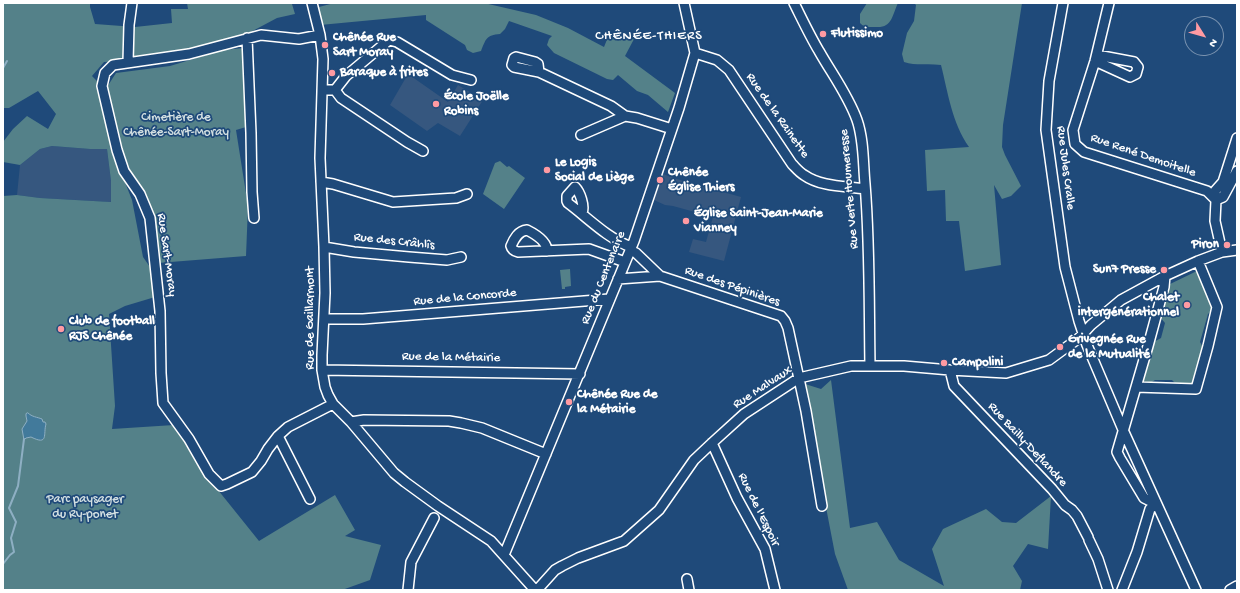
<!DOCTYPE html>
<html>
<head>
<meta charset="utf-8">
<style>
	body { margin:0 }
	#map { position:relative; width:1240px; height:593px; overflow:hidden; background:#1f4a7a; font-family:"Gochi Hand",sans-serif }
	canvas { display:block }
	.frame { position:absolute; inset:0; border:4px solid #fff; pointer-events:none }
	.north { position:absolute; left:1184px; top:16px; width:40px; height:40px; box-sizing:border-box; background:#1f4a7a; border:1px solid #7992af; border-radius:50%; rotate:127deg; font-size:11px; font-weight:700; line-height:16px; text-align:center; color:#fff }
	.north::after { content:''; display:block; margin:auto; width:14px; height:18px; background:#ff9aa2; clip-path:polygon(50% 0,100% 100%,50% 72%,0 100%) }
</style>
</head>
<body>
<div id="map">
<canvas width="1240" height="593"></canvas>
<div class="frame"></div>
<div class="north">N</div>
</div>
<script>
const ctx = document.querySelector('canvas').getContext('2d');
ctx.lineJoin = 'round';
function fillPath(path, color) {
  ctx.fillStyle = color;
  ctx.fill(path, 'evenodd');
}
function stroke(path, color, width, dash) {
  ctx.strokeStyle = color;
  ctx.lineWidth = width;
  ctx.lineCap = dash ? 'butt' : 'round';
  ctx.setLineDash(dash || []);
  ctx.stroke(path);
}
function label(font, color, halo, rows, align = 'center') {
  ctx.font = font + ' "Gochi Hand",sans-serif';
  ctx.lineWidth = 3.5;
  ctx.setLineDash([]);
  ctx.textBaseline = 'middle';
  ctx.strokeStyle = halo;
  ctx.fillStyle = color;
  for (const [text, x, y, turn = 0] of rows) {
    ctx.save();
    ctx.translate(x, y);
    ctx.rotate((+turn || 0) * Math.PI / 180);
    ctx.textAlign = isNaN(turn) ? turn : align;
    if (halo) ctx.strokeText(text, 0, 0);
    ctx.fillText(text, 0, 0);
    ctx.restore();
  }
}
const built = new Path2D(`
	M408 74 448 102 458 85 483 100 460 136 438 123 427 131 390 105Z
	M52 146 90 149H107L111 181V202L40 198 17 195 20 165 40 149Z
	M663 174 677 179 741 197 724 261 689 252 693 239 706 242 713 217 673 206 665 205 654 200Z`);
const green = new Path2D(`
	M3 3H90V7L95 24 135 27 172 23 171 9H188L187 3H286L292 4 295 14 277 18 245 35 188 51 123 61 104 62 92 76 99 83 115 157 132 200 143 257 150 267 155 297 125 306 109 314 115 406 112 429 174 425 210 480 259 541 335 495 355 530 345 536 381 545 370 580 342 590H3V196L17 195 40 198 111 202V181L107 149H90L52 146 40 149 20 165 3 162V142L13 129 27 116 48 129 56 114 38 91 9 108H3Z
	M334 3H484L536 15 568 28 604 47 608 37 634 39 625 56 675 93 668 112 648 95 637 91 618 75 613 80 607 79 554 53 547 45 549 39 552 36 509 21 505 29 500 34C486 35 486 39 481 51L473 53 467 50 465 45 426 20V15L320 25 319 7Z
	M867 3H898C892 16 892 28 876 27 869 27 865 28 860 23V14Z
	M914 3H1022L1003 125 1002 147 1005 155 1021 186 1011 196 1002 199 994 185 1001 265 965 271 959 221H946L945 190 927 191 925 150 969 147C952 123 948 93 941 65 928 63 916 66 904 62L902 54 907 33 914 21 916 5Z
	M244 48 246 127 236 130 248 206 246 256 158 263 153 212 144 190 128 172 107 87 116 73 170 66 223 50Z
	M500 161 507 167 509 166 525 178 504 209 483 194 495 163Z
	M570 269 571 286 565 287V289H562L560 270Z
	M1197 271 1214 308 1208 314 1200 342 1204 349 1196 380 1192 385 1179 387 1172 380H1155L1152 382 1156 386 1143 384 1141 380 1152 343 1161 338 1165 323 1159 316 1168 285Z
	M831 380 850 528 877 522 899 560 944 586 932 549 943 529 986 509 1002 522 1016 523 1051 496 1048 549 1028 544 1013 566 1022 581 1020 590H848L835 554 802 383 821 389Z`);
const water = new Path2D(`
	M28 413C32 417 37 417 42 419L43 422H45L46 424C43 434 49 446 31 437L26 438 24 440 22 429 27 421 26 416V414Z`);
const stream = new Path2D(`
	M3 68 7 61
	M3 564 10 555 14 552 11 538 16 522 9 508 18 486 24 439`);
const minor = new Path2D(`
	M312 3 320 35 323 59 320 158 324 247 325 293 322 355V370L325 387 328 395 333 404 351 422 394 473 405 482 438 506 491 541 535 590
	M794 3C802 19 810 36 819 51 832 74 848 95 857 120 864 140 863 163 865 184 870 244 869 305 870 366
	M1063 3 1049 81 1046 130 1065 267 1079 321 1087 345 1124 432 1196 590
	M1109 3 1095 61 1073 130 1075 144 1084 152 1207 191 1216 200 1215 221 1222 252
	M320 35 299 39 261 35 189 54 113 65 105 73 102 86 117 150 124 171 140 194 150 218 160 311 161 373 163 403 189 439 209 474 221 486 227 484 252 472 261 461 268 449 278 436 288 427 333 404
	M247 38 251 133 252 192 254 218
	M695 53 717 60 729 70 792 164C796 168 799 172 804 175 821 187 845 186 865 189
	M1095 61 1130 77 1136 74 1138 67 1134 62 1097 55
	M128 62 129 25 132 3
	M539 72 514 67 512 65 514 58 516 57 535 62 538 64 539 72 611 106 625 116 637 118 672 129
	M322 90H335L346 76 389 40 397 42 452 75 471 80
	M335 90 341 98 407 142 423 151
	M581 135 625 116
	M1237 138 1223 182 1215 191 1216 200 1223 197 1237 171
	M321 182 333 184 393 202 456 198 467 194
	M582 213C585 206 580 192 575 187L567 196V201L568 203C588 218 607 238 631 247
	M324 247 354 252 409 257 447 260 461 257
	M630 250 636 253 660 276
	M547 251C547 241 535 234 527 230 518 231 514 239 511 246 512 250 514 251 518 252L589 249 625 262
	M618 279 660 276 781 316 785 321 788 328 806 411 822 506
	M324 319H363L609 299
	M322 370 580 374
	M950 370 954 386 1052 489 1065 505 1072 510 1077 516 1088 537
	M1136 387 1196 389 1208 346 1217 307 1198 261
	M351 422 364 420 449 421 461 423 482 428 546 454
	M278 436 310 499
	M712 443 737 498 765 549 775 590
	M1156 504 1144 498 1120 458 1117 452 1148 346 1164 287 1165 276
	M1089 540 1098 559 1108 590
	M504 555 634 241 679 108 695 53 684 3
	M687 579 689 590
	M408 590 411 562 434 518
	M537 590 555 570 562 566 578 558 624 541 659 510 694 460 712 443 744 414 799 378 851 366H904L950 370 1006 373 1049 360 1079 338 1091 325 1121 300 1165 276 1198 261 1222 252 1237 250
	M1122 590 1137 552 1150 509 1156 504
	M1230 590 1237 586`);
const markers = [
	[823,34,4,"#ff9aa2"],
	[325,45,4,"#ff9aa2"],
	[332,73,4,"#ff9aa2"],
	[436,104,4,"#ff9aa2"],
	[547,170,4,"#ff9aa2"],
	[660,180,4,"#ff9aa2"],
	[686,221,4,"#ff9aa2"],
	[1227,245,4,"#ff9aa2"],
	[1164,270,4,"#ff9aa2"],
	[1187,305,4,"#ff9aa2"],
	[61,329,4,"#ff9aa2"],
	[1060,347,4,"#ff9aa2"],
	[944,363,4,"#ff9aa2"],
	[569,402,4,"#ff9aa2"]
];
const poiNames = [
	["Flutissimo",831,34],
	["Chênée Rue",333,38],
	["Sart Moray",333,53],
	["Baraque à frites",340,73],
	["École Joëlle",444,97],
	["Robins",444,112],
	["Le Logis",555,163],
	["Social de Liège",555,178],
	["Chênée",668,173],
	["Église Thiers",668,188],
	["Église Saint-Jean-Marie",694,214],
	["Vianney",694,229],
	["Piron",1219,245,"right"],
	["Sun7 Presse",1156,270,"right"],
	["Chalet",1179,298,"right"],
	["intergénérationnel",1179,313,"right"],
	["Club de football",69,322],
	["RJS Chênée",69,337],
	["Grivegnée Rue",1068,340],
	["de la Mutualité",1068,355],
	["Campolini",952,363],
	["Chênée Rue de",577,395],
	["la Métairie",577,410]
];
const streetNames = [
	["Rue de la Rainette",777,116,55],
	["Rue René Demoitelle",1143,156,19],
	["Rue Jules Cralle",1065,168,83],
	["Rue Verte Houmeresse",850,189,-95],
	["Rue des Crâhlîs",394,242,6],
	["Rue Sart-Moray",166,255,82],
	["Rue du Centenaire",604,278,-68],
	["Rue des Pépinières",732,287,19],
	["Rue de la Concorde",465,298,-5],
	["Rue de Gaillarmont",311,318,-90],
	["Rue de la Métairie",451,358,1],
	["Rue Malvaux",763,388,-33],
	["Rue Bailly-Deflandre",1027,445,47],
	["Rue de l'Espoir",758,510,64]
];
const parkNames = [
	["Cimetière de",176,118],
	["Chênée-Sart-Moray",176,133],
	["Parc paysager",85,500],
	["du Ry-ponet",85,515]
];
const neighbourhoodNames = [
	["CHÊNÉE-THIERS",649,37]
];
fillPath(built, '#36577f');
fillPath(green, '#548189');
fillPath(water, '#427a9b');
stroke(water, '#8eafc3', 1);
stroke(stream, '#8eafc3', 2);
stroke(minor, '#fff', 12);
stroke(minor, '#1f4a7a', 9);
for (const [x, y, r, color] of markers) {
  const dot = new Path2D();
  dot.arc(x, y, r, 0, 2 * Math.PI);
  ctx.fillStyle = color;
  ctx.fill(dot);
  stroke(dot, '#1f4a7a', 1.5);
}
label('bold 13px', '#fff', '#1f4a7a', poiNames, 'left');
label('13px', '#fff', '#1f4a7a', streetNames);
label('13px', '#d4e0e2', '#1f4a7a', parkNames);
ctx.letterSpacing = '1px';
label('14px', '#fff', '#1f4a7a', neighbourhoodNames);
ctx.letterSpacing = '0px';
</script>
</body>
</html>
